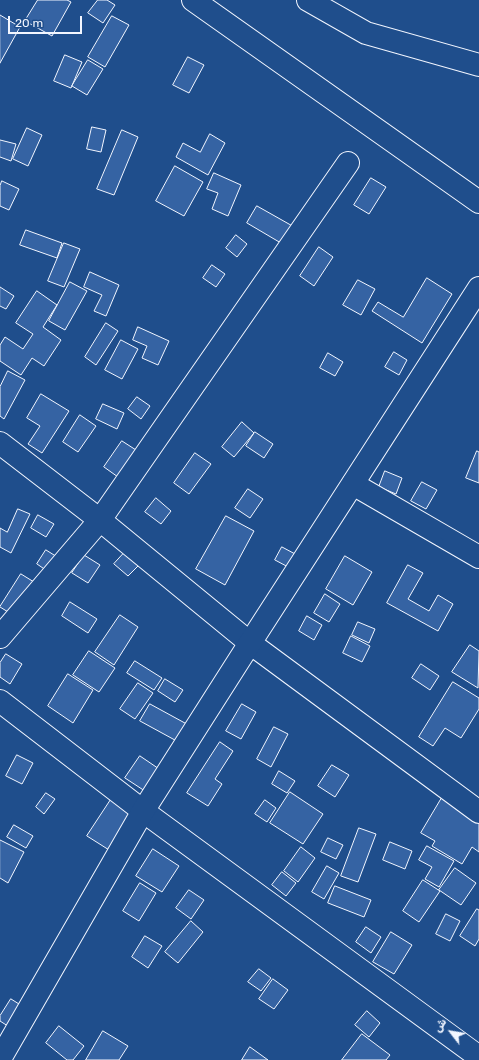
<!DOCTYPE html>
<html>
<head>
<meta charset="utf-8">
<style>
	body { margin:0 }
	#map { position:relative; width:479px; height:1060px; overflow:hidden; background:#1f4e8c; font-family:Rubik,Cairo,sans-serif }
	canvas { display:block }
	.north { position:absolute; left:431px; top:1012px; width:40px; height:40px; -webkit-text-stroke:3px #1f4e8c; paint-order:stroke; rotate:301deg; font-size:11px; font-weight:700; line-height:16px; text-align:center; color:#f2f6ff }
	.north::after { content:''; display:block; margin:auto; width:14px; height:18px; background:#f2f6ff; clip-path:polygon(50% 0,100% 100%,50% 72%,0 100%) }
	.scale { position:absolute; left:8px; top:16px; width:74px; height:18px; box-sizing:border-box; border:2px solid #f2f6ff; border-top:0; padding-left:5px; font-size:12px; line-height:14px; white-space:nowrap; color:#f2f6ff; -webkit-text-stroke:3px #1f4e8c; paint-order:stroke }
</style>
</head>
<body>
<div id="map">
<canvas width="479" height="1060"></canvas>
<div class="north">ش</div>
<div class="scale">20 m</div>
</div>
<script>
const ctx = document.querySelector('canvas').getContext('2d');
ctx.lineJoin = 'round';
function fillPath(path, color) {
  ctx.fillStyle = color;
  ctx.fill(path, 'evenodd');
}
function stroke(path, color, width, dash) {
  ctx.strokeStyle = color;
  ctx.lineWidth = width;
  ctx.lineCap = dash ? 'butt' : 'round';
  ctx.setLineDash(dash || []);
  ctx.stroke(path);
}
const building = new Path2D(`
	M38 0H67L71 2 52 36 25 21Z
	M98 0H107L115 5 103 23 88 13Z
	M0 15 20 27 0 63Z
	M112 16 129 25 105 67 88 57Z
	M65 55 82 62 71 88 54 81Z
	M188 57 204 65 189 93 173 85Z
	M88 60 103 69 87 95 72 86Z
	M92 127 106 130 101 152 87 149Z
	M27 128 42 135 28 166 13 159Z
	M122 130 138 137 114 195 97 189Z
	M210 134 225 143 208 175 176 157 183 143 200 152Z
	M0 140 16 144 11 161 0 157Z
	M175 166 203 182 184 216 156 201Z
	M214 173 241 185 228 216 212 209 218 193 207 189Z
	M371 178 386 187 369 214 354 205Z
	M2 181 19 189 9 210 0 206V186Z
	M257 206 296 228 286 246 247 223Z
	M26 230 62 243 57 258 20 245Z
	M236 235 247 244 237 257 226 248Z
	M64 243 80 249 64 287 48 281Z
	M319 247 333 257 314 286 300 276Z
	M212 265 225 274 216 287 203 278Z
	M90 272 119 285 106 316 94 311 102 295 84 287Z
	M427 278 452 294 422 343 372 311 378 302 403 317Z
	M358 280 375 289 361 315 343 305Z
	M70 282 87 291 65 330 49 321Z
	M0 287 14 296 6 309 0 306Z
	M37 291 57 305 43 327 61 340 44 366 32 358 21 375 0 361V345L5 337 23 349 33 334 16 323Z
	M106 323 118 331 96 365 85 357Z
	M138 327 169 341 158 365 142 358 147 346 133 340Z
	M121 340 138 349 122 379 105 370Z
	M394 352 407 360 399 375 385 367Z
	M328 353 343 362 335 376 320 368Z
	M8 371 25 380 4 419 0 416V387Z
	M41 394 69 411 42 453 28 444 40 426 27 418Z
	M137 397 150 406 141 419 128 409Z
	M103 404 124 413 117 429 96 419Z
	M80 415 96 426 78 452 63 442Z
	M242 422 254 433 234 457 222 447Z
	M255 432 273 444 264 458 246 446Z
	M122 441 136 450 118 477 104 467Z
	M477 451 479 452V483L466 478Z
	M195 453 211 464 189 494 174 483Z
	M385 471 402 478 396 494 379 487Z
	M422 482 437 490 426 509 411 501Z
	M248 489 263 499 250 518 235 508Z
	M156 498 171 511 161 524 145 512Z
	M18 509 30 514 11 553 0 547V528L7 532Z
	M38 515 54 524 46 537 31 528Z
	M226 516 254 531 225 585 196 569Z
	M282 547 297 555 290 568 275 560Z
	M46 550 62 560 53 575 37 564Z
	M125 552 139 565 128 576 114 564Z
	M84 555 100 565 88 583 72 573Z
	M345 556 372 572 353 605 326 589Z
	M408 565 423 573 408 599 429 611 438 595 453 604 438 631 387 603Z
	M21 574 34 582 13 615 0 607Z
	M325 594 340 604 329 622 314 613Z
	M70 602 97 619 88 633 62 616Z
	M120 615 138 627 114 665 95 652Z
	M307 616 322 625 314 640 299 631Z
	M358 622 375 629 369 643 352 635Z
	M351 636 370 646 362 662 343 653Z
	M470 645 479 651 478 688 452 672Z
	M89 651 115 668 99 692 73 675Z
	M6 654 22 664 10 684 0 677V663Z
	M135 661 162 678 154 690 127 673Z
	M421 664 439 676 430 690 412 678Z
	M68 674 93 690 73 723 48 706Z
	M165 679 183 690 175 702 158 691Z
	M453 682 479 698V709L461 738 445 728 433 746 419 737Z
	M138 683 153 693 135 719 120 709Z
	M150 704 194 728 184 745 140 721Z
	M242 704 256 712 241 739 226 731Z
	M274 727 288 734 271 767 257 759Z
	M220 742 233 751 215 779 222 784 208 806 187 793Z
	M17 755 33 763 22 784 6 776Z
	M140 756 165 773 151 795 125 778Z
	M332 765 349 775 335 797 318 786Z
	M279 771 295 781 287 793 272 784Z
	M290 792 323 814 303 844 270 823Z
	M46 793 55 799 44 814 36 807Z
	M443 796 479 817V852L472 847 462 864 432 846 435 841 421 833Z
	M112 798 141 817 117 855 87 836Z
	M265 800 276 808 267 822 255 814Z
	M14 825 33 836 26 848 7 837Z
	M359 828 376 834 358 882 341 876Z
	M328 838 343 845 336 859 321 852Z
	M0 840 24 852 8 883 0 878Z
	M390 842 412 851 405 869 383 860Z
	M427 846 454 861 439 887 425 879 432 867 419 860Z
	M301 847 315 858 298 882 284 871Z
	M153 849 179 866 162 892 136 876Z
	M327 866 339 873 324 899 312 892Z
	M455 868 476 883 461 905 439 890Z
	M282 872 296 883 286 896 272 885Z
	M423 880 440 891 419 922 403 911Z
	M140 883 156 893 139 921 123 911Z
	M335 886 371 900 364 917 328 903Z
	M189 890 204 900 191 919 176 908Z
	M477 909 479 910V939L475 946 460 936Z
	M446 914 460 921 450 941 436 934Z
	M191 921 203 932 178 963 165 952Z
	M366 927 381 937 371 953 356 942Z
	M391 932 412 945 394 974 373 962Z
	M145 936 162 946 148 968 132 957Z
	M259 969 271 978 261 991 248 982Z
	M273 979 288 990 274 1009 259 999Z
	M11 999 27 1009 14 1030 0 1021V1016Z
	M367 1011 380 1023 369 1037 355 1025Z
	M59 1026 84 1046 73 1060H67L46 1043Z
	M103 1031 128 1046 119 1060H86Z
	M362 1034 390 1055 386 1060H342Z
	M250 1047 268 1060H242Z`);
const minor = new Path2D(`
	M193 0 479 202
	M308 0 366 33 479 65
	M0 443 100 520 250 643 479 812
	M353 484 479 557
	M0 637 100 520 348 163
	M0 701 143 811 479 1057`);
const tertiary = new Path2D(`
	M0 1059 143 811 250 643 479 288`);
fillPath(building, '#3563a3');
stroke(building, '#f2f6ff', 1);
stroke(minor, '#f2f6ff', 24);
stroke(tertiary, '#f2f6ff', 24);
stroke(minor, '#1f4e8c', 22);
stroke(tertiary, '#1f4e8c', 22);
</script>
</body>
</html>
